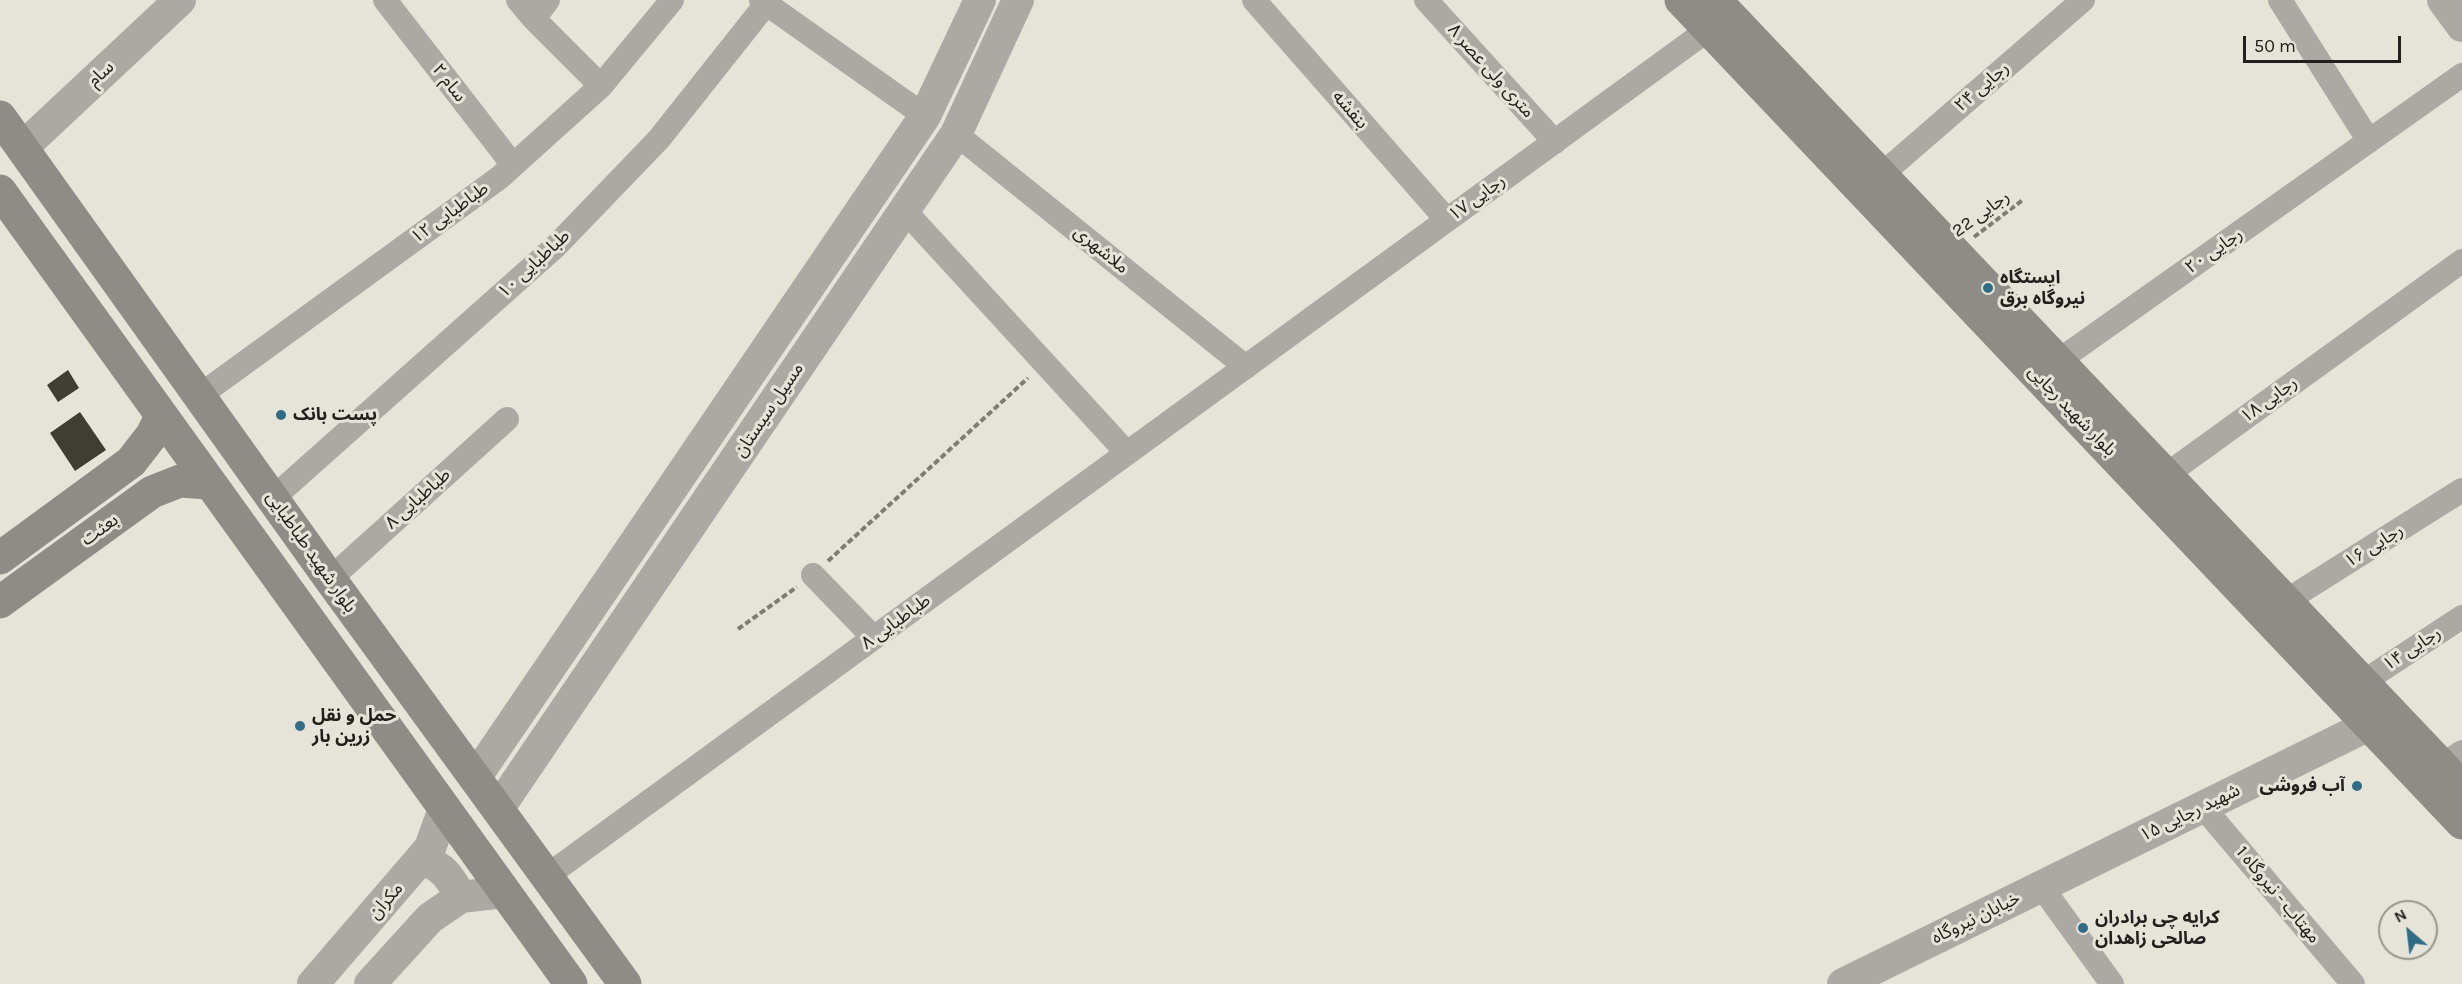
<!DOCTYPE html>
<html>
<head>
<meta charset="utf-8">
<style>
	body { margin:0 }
	#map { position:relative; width:2462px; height:984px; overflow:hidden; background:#e6e4d9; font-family:Karla,sans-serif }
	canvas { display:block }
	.north { position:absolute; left:2378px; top:900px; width:60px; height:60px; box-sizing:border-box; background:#e6e4d9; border:2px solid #97968e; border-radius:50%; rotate:332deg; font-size:16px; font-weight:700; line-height:24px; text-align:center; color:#21201d }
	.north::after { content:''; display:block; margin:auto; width:21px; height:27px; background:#306c83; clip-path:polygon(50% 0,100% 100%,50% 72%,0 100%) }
	.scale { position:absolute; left:2243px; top:36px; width:158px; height:27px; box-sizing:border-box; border:3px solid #21201d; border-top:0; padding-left:8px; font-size:18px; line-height:21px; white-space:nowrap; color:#21201d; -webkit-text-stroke:4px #e6e4d9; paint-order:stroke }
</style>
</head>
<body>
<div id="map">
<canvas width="2462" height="984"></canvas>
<div class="north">N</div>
<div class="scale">50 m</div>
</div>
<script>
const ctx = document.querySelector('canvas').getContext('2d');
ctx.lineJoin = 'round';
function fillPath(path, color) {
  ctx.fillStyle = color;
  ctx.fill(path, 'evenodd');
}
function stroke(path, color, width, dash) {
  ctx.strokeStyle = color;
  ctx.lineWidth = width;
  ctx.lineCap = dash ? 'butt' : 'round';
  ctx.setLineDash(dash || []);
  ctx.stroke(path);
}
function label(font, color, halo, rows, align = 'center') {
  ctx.font = font + ' Karla,"Noto Sans Arabic",sans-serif';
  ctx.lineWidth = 6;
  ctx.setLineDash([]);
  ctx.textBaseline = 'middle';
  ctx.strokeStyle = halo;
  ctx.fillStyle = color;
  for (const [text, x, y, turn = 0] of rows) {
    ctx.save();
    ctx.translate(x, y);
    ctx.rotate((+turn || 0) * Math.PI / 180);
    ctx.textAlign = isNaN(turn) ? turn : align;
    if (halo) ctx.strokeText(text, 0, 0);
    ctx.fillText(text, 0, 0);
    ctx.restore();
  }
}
const building = new Path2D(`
	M68 370 79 388 58 402 47 385Z
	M80 412 106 450 75 471 50 433Z`);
const path = new Path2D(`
	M1974 237 2024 199
	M828 561 1028 378
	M738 629 797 587`);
const minor = new Path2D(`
	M385 0 513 165
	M518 0 534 19
	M548 0 534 19 601 86
	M761 0 925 116
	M1254 0 1447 220
	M1426 0 1555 142
	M2280 0 2369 141
	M956 134 1246 367
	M1881 175 2083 0
	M905 211 1127 453
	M2058 361 2462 75
	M199 396 499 178 601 86 672 0
	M2166 475 2462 261
	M273 498 556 246 659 139 766 4
	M813 575 874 638
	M330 579 507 419
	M2286 601 2462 490
	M2363 682 2462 617
	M2442 765 2462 752
	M2203 807 2353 984
	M547 876 1709 29
	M2041 886 2112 984`);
const tertiary = new Path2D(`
	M2443 0 2462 26
	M22 148 180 0
	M475 778 925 116 980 0
	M498 809 956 134 1018 0
	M421 859C444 867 449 876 461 897
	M313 984 430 848 444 809
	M370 984 430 918 461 897 504 892
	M1843 984 2369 725`);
const secondary = new Path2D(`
	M1681 0 2462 823
	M1715 0 2462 787
	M0 117 330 579 625 984
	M0 191 571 984
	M0 558 131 462 152 435 161 417
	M0 602 152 492 180 481 208 483`);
const markers = [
	[1988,288,6,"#306c83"],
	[281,415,6,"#306c83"],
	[300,726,6,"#306c83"],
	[2357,786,6,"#306c83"],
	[2083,928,6,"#306c83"]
];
const streetNames = [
	["۸ متری ولی عصر",1491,71,48],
	["سام",101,74,-43],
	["سام ۲",449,83,52],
	["رجایی ۲۴",1982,87,-41],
	["بنفشه",1350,110,49],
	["رجایی ۱۷",1477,198,-36],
	["طباطبایی ۱۲",450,213,-36],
	["رجایی 22",1981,214,-36],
	["ملاشهری",1101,250,39],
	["رجایی ۲۰",2214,251,-35],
	["طباطبایی ۱۰",534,264,-43],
	["رجایی ۱۸",2269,400,-36],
	["مسیل سیستان",769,410,-56],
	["بلوار شهید رجایی",2072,411,46],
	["طباطبایی ۸",418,499,-42],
	["بعثت",100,530,-36],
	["رجایی ۱۶",2374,546,-32],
	["بلوار شهید طباطبایی",311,552,55],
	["طباطبایی ۸",896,622,-36],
	["رجایی ۱۴",2412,649,-33],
	["شهید رجایی ۱۵",2190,813,-26],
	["مهتاب - نیروگاه 1",2278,895,50],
	["مکران",386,901,-49],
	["خیابان نیروگاه",1976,918,-26]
];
const poiNames = [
	["ایستگاه",2000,278],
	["نیروگاه برق",2000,299],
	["پست بانک",293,415],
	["حمل و نقل",312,716],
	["زرین بار",312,737],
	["آب فروشی",2345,786,"right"],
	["کرایه چی برادران",2095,918],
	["صالحی زاهدان",2095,939]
];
fillPath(building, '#3f3d34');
stroke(path, '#7e7c75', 4, [6, 3]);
stroke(minor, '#aaa9a4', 24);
stroke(tertiary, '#aaa9a4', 32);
stroke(secondary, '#8e8c86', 33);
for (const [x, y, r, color] of markers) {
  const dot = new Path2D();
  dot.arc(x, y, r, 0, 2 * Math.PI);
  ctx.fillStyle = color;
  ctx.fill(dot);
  stroke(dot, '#e6e4d9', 2);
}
label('18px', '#21201d', '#e6e4d9', streetNames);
label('bold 18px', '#21201d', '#e6e4d9', poiNames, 'left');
</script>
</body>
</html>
